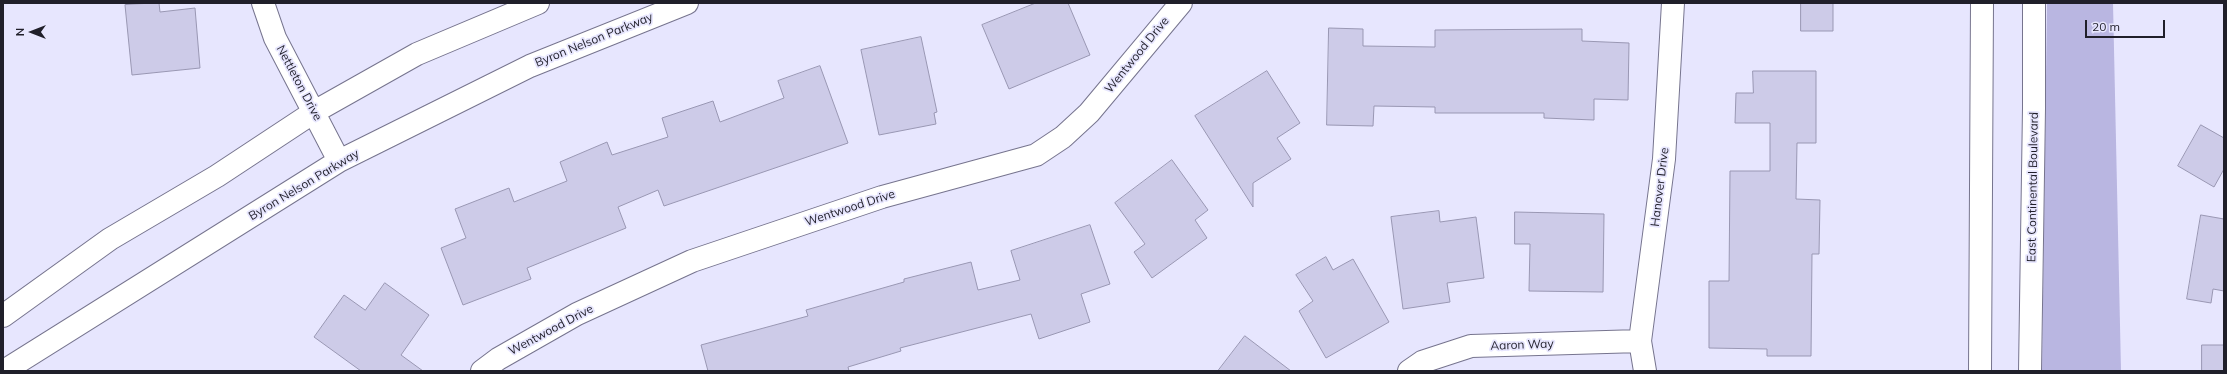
<!DOCTYPE html>
<html>
<head>
<meta charset="utf-8">
<style>
	body { margin:0 }
	#map { position:relative; width:2227px; height:374px; overflow:hidden; background:#e7e6fe; font-family:Mulish,sans-serif }
	canvas { display:block }
	.frame { position:absolute; inset:0; border:4px solid #201f2a; pointer-events:none }
	.north { position:absolute; left:12px; top:12px; width:40px; height:40px; -webkit-text-stroke:3px #e7e6fe; paint-order:stroke; rotate:270deg; font-size:11px; font-weight:700; line-height:16px; text-align:center; color:#201f2a }
	.north::after { content:''; display:block; margin:auto; width:14px; height:18px; background:#201f2a; clip-path:polygon(50% 0,100% 100%,50% 72%,0 100%) }
	.scale { position:absolute; left:2085px; top:20px; width:80px; height:18px; box-sizing:border-box; border:2px solid #201f2a; border-top:0; padding-left:5px; font-size:12px; line-height:14px; white-space:nowrap; color:#201f2a; -webkit-text-stroke:3px #e7e6fe; paint-order:stroke }
</style>
</head>
<body>
<div id="map">
<canvas width="2227" height="374"></canvas>
<div class="frame"></div>
<div class="north">N</div>
<div class="scale">20 m</div>
</div>
<script>
const ctx = document.querySelector('canvas').getContext('2d');
ctx.lineJoin = 'round';
function fillPath(path, color) {
  ctx.fillStyle = color;
  ctx.fill(path, 'evenodd');
}
function stroke(path, color, width, dash) {
  ctx.strokeStyle = color;
  ctx.lineWidth = width;
  ctx.lineCap = dash ? 'butt' : 'round';
  ctx.setLineDash(dash || []);
  ctx.stroke(path);
}
function label(font, color, halo, rows, align = 'center') {
  ctx.font = font + ' Mulish,sans-serif';
  ctx.lineWidth = 3.5;
  ctx.setLineDash([]);
  ctx.textBaseline = 'middle';
  ctx.strokeStyle = halo;
  ctx.fillStyle = color;
  for (const [text, x, y, turn = 0] of rows) {
    ctx.save();
    ctx.translate(x, y);
    ctx.rotate((+turn || 0) * Math.PI / 180);
    ctx.textAlign = isNaN(turn) ? turn : align;
    if (halo) ctx.strokeText(text, 0, 0);
    ctx.fillText(text, 0, 0);
    ctx.restore();
  }
}
const green = new Path2D(`
	M2047 3H2113L2121 371H2042Z`);
const building = new Path2D(`
	M159 3 160 12 195 8 200 68 132 75 125 5Z
	M1036 3H1068L1090 55 1009 89 982 25Z
	M1801 3H1833V31H1801Z
	M1329 28 1363 29V46L1435 47V30L1582 29V41L1629 43 1628 100 1594 99V120L1544 118V113H1435V107L1374 106 1373 126 1327 125Z
	M921 37 937 112 934 113 936 124 879 135 861 50Z
	M820 66 848 143 664 206 658 190 618 207 626 228 527 268 531 279 463 305 441 248 466 238 455 209 509 188 514 202 567 181 560 162 607 142 612 155 668 137 662 118 713 101 720 122 784 98 778 81Z
	M1267 71 1300 123 1277 138 1291 159 1253 183V207L1195 116Z
	M1753 71H1816V143H1797L1796 199 1820 200 1819 254H1812L1811 356H1767V349L1709 348V281H1729L1730 171H1770V123H1735L1736 93H1753Z
	M2201 125 2224 138V169L2214 187 2178 166Z
	M1172 160 1208 210 1195 220 1207 238 1152 278 1134 252 1145 244 1115 203Z
	M1439 211 1440 222 1476 217 1484 278 1447 283 1450 302 1403 309 1391 217Z
	M1515 212 1604 214 1603 292 1529 291 1530 244H1515Z
	M2201 215 2224 219V291L2213 289 2211 303 2187 299Z
	M1090 225 1110 284 1081 294 1090 322 1039 339 1031 314 900 348 901 351 848 367 849 371H708L701 345 808 316 806 310 904 282V279L971 262 978 290 1020 280 1011 251Z
	M1326 257 1333 270 1353 259 1389 322 1326 358 1299 311 1313 301 1296 275Z
	M385 283 429 315 401 355 423 371H361L314 337 344 295 365 310Z
	M1245 336 1291 371H1218Z
	M2202 345H2224V371H2202Z`);
const minor = new Path2D(`
	M263 3 275 38 339 161
	M3 316 110 239 217 176 314 112 417 54 538 3
	M4 371 339 161 530 66 687 3
	M482 371 498 359 577 314 692 261 882 197 1036 155 1063 137 1089 113 1181 3
	M1409 371 1422 362 1471 346 1640 341
	M1645 371 1640 341 1664 159 1673 3`);
const major = new Path2D(`
	M1980 371 1982 3
	M2030 371 2034 108V3`);
const streetNames = [
	["Byron Nelson Parkway",594,40,-22],
	["Wentwood Drive",1137,55,-51],
	["Nettleton Drive",299,83,62],
	["Byron Nelson Parkway",304,185,-31],
	["Hanover Drive",1660,187,-83],
	["East Continental Boulevard",2033,187,-89],
	["Wentwood Drive",850,208,-18],
	["Wentwood Drive",551,330,-28],
	["Aaron Way",1522,345,-2]
];
fillPath(green, '#b9b6e1');
fillPath(building, '#cdcbe8');
stroke(building, '#9997b3', 1);
stroke(minor, '#76748e', 24);
stroke(major, '#76748e', 24);
stroke(minor, '#fff', 22);
stroke(major, '#fff', 22);
label('12px', '#201f2a', '#e7e6fe', streetNames);
</script>
</body>
</html>
